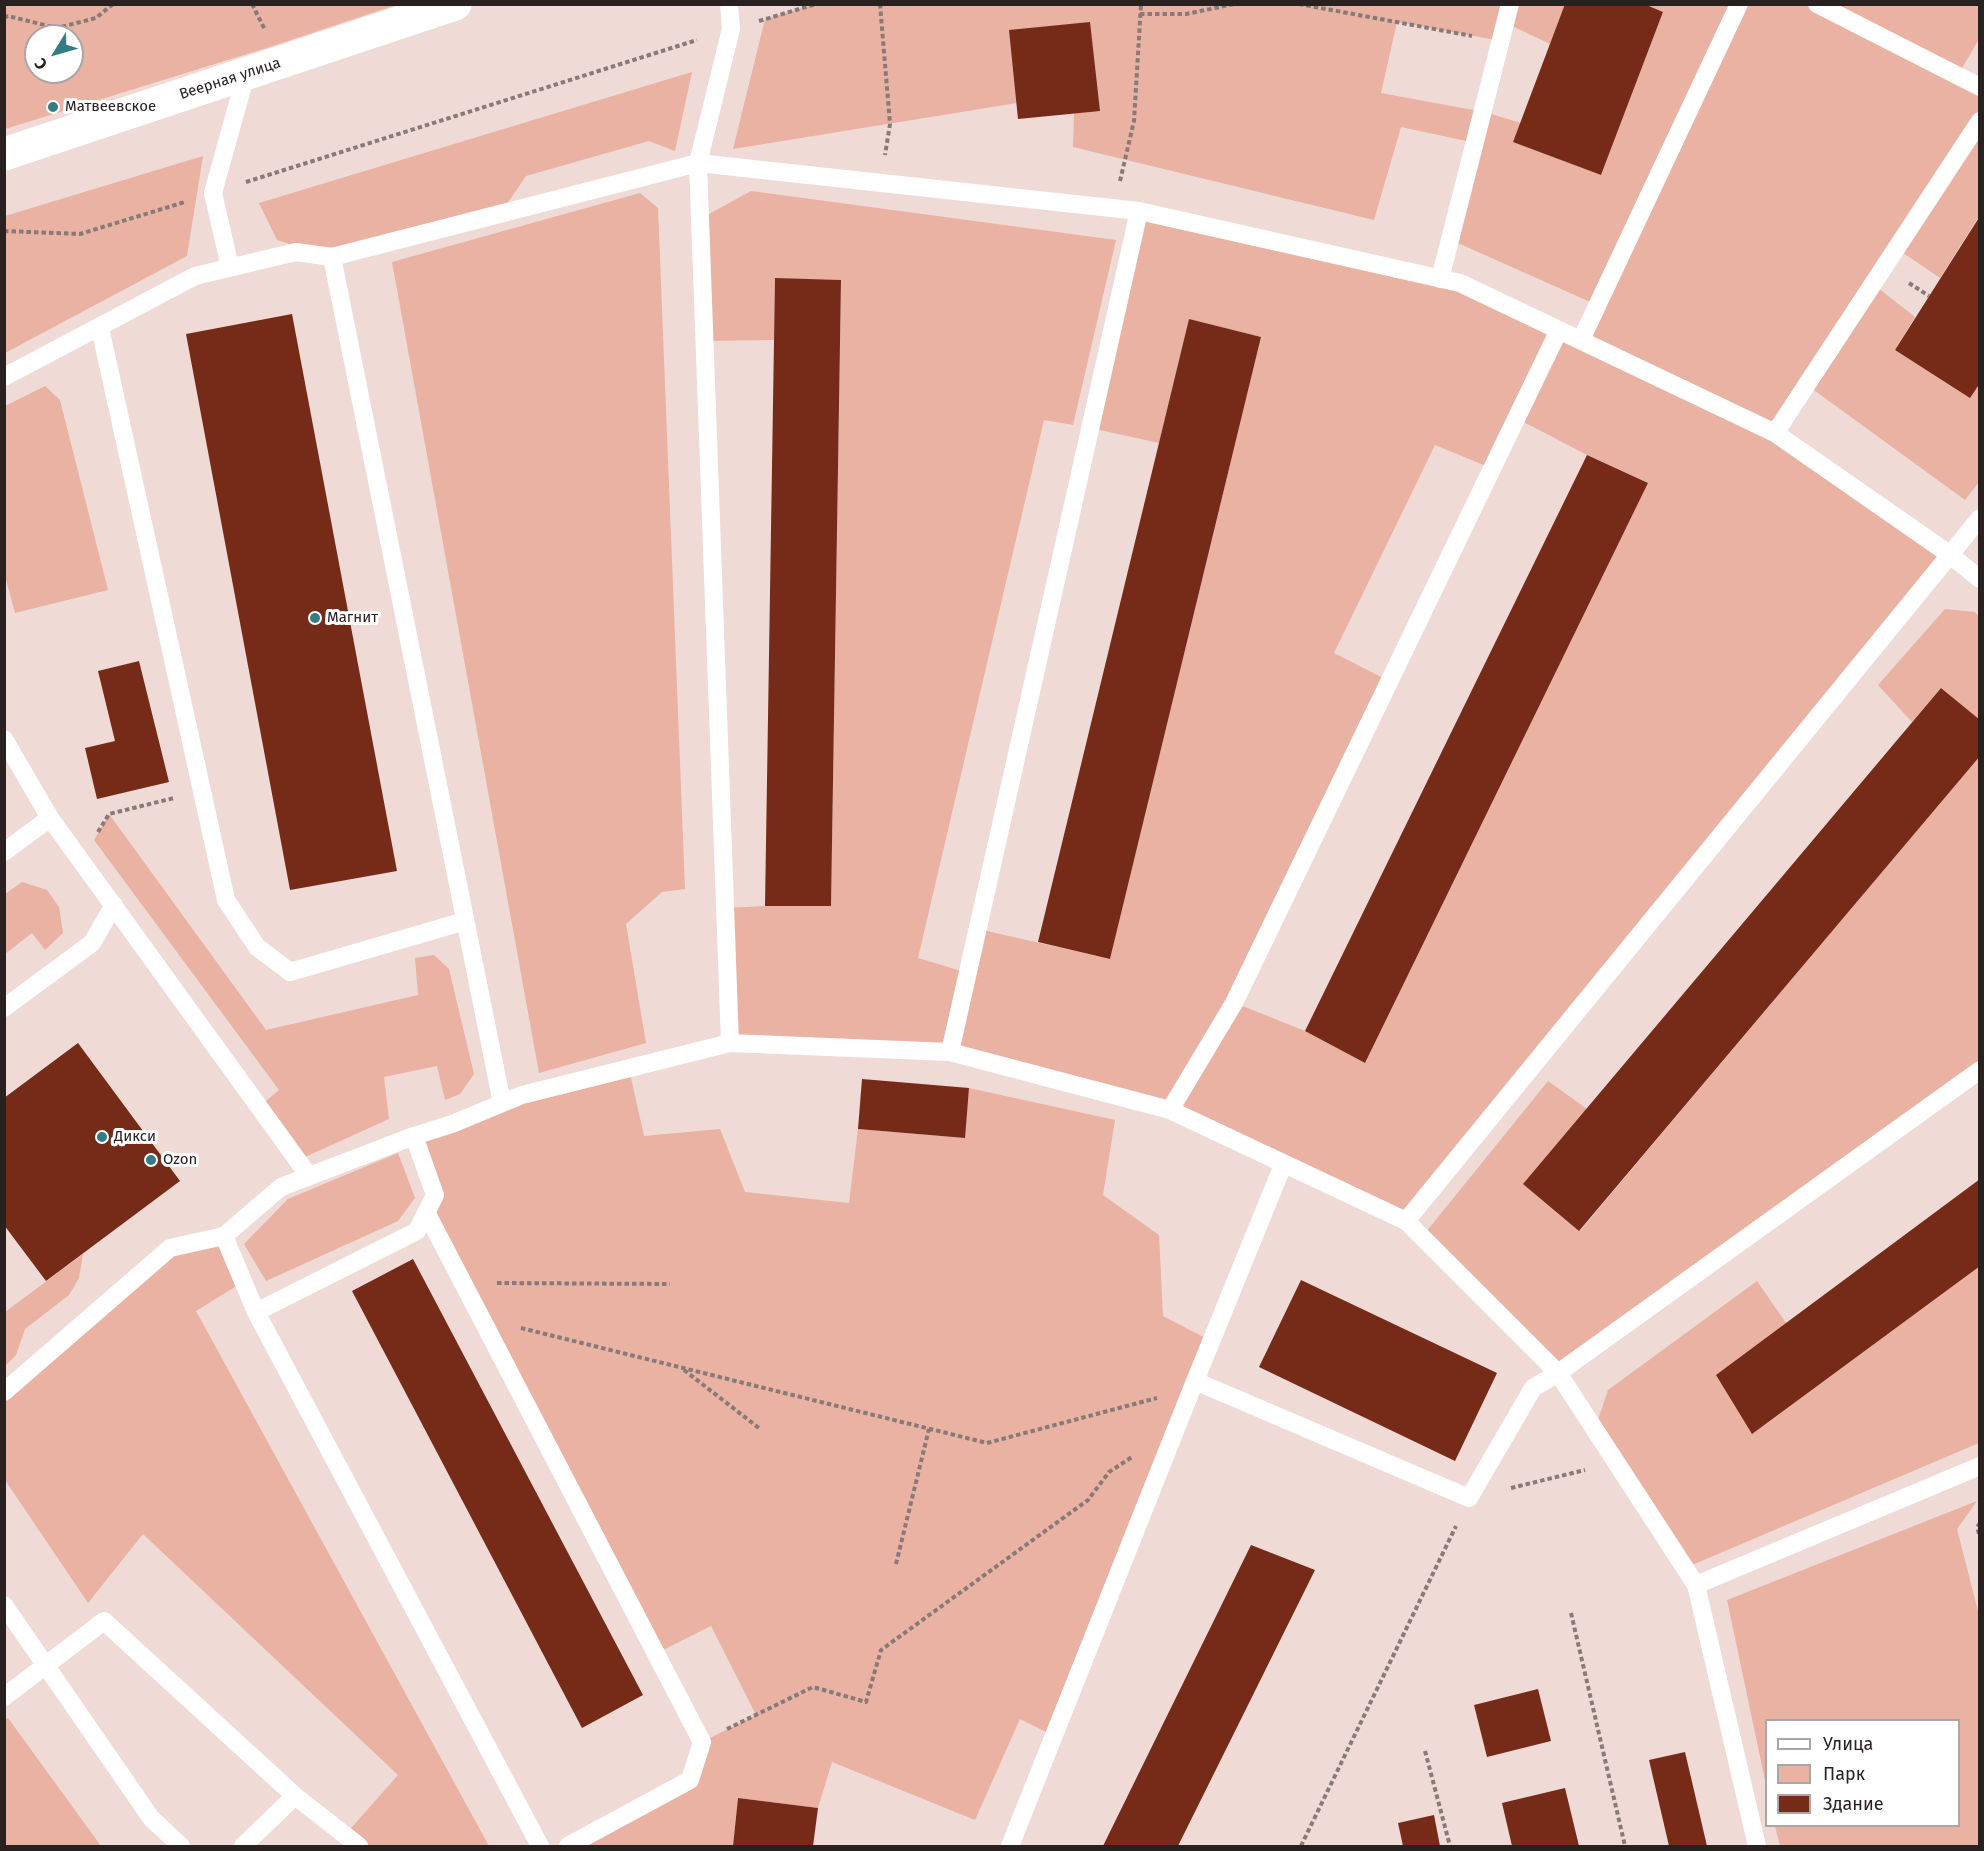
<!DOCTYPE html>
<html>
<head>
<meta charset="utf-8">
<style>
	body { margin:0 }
	#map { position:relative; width:1984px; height:1851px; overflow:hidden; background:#efdad5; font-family:"Fira Sans",sans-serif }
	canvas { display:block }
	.frame { position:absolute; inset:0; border:6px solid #28211f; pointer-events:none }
	.legend { position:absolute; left:1765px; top:1719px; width:195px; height:108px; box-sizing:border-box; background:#fff; border:2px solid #a9a6a5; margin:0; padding:8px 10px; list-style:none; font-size:18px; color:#28211f }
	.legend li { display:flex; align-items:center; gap:12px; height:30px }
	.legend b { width:30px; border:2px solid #a9a6a5 }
	.north { position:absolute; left:24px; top:24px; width:60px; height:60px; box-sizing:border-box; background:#fff; border:2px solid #a9a6a5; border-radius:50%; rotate:233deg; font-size:16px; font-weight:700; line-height:24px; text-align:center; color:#28211f }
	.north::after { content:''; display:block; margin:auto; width:21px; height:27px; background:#347c85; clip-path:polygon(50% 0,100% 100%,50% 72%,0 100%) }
</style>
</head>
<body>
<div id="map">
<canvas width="1984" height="1851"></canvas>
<div class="frame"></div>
<ul class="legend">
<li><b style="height:8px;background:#fff"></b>Улица</li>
<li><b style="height:16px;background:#e9b2a3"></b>Парк</li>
<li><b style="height:16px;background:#752b18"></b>Здание</li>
</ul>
<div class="north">С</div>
</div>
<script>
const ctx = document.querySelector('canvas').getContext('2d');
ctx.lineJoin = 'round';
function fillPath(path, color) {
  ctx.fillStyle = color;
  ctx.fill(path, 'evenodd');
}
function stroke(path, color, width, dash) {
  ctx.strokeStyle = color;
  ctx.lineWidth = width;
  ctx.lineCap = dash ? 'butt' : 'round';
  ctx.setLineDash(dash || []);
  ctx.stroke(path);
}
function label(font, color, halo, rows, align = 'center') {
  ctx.font = font + ' "Fira Sans",sans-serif';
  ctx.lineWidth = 6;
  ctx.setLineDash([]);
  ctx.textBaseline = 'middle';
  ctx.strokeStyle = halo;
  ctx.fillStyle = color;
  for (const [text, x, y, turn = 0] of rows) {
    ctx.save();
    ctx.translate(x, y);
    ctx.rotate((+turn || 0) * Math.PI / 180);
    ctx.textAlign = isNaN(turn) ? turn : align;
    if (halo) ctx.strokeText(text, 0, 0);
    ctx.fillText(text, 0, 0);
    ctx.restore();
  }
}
const green = new Path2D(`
	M5 4H396V5L273 46 5 129ZM36 36H72V72H36Z
	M816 4 1565 5 1550 44 1506 23 1501 41 1397 22 1381 93 1484 112 1521 123 1514 142 1601 175 1663 12 1644 5H1979V39L1958 75 1979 87V216L1940 278 1896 248 1873 284 1915 317 1895 350 1970 397 1979 383V482L1965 500 1807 385 1776 432 1949 554 1406 1221 1170 1110 950 1052 730 1043 725 908 765 906H831L841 280 775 279 774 340 705 341 700 219 751 191 1116 240 1073 425 1044 420 918 958 968 973 978 929 1110 959 1261 337 1189 320 1159 443 1091 428 1139 211 1460 283 1581 340 1597 305 1451 240 1475 143 1401 127 1374 220 1073 147 1074 113 1017 103 733 149 765 19ZM1516 418 1587 455 1648 483 1365 1063 1305 1031 1235 1003 1389 681 1334 653 1435 445 1491 468Z
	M692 72 675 151 649 141 526 176 500 214 332 257 277 240 259 203Z
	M203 156 187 256 5 353V216Z
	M640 193 658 208 685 889 662 892 626 924 646 1043 539 1073 392 262Z
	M45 386 60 400 108 590 15 613 4 572 5 406Z
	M1945 609 1975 612 1979 617V720L1941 688 1912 722 1878 685Z
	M1979 756V1070L1558 1373 1422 1237 1548 1081 1587 1109 1524 1184 1580 1231Z
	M109 814 266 1030 418 995 415 958 434 955 449 969 474 1074 460 1094 445 1100 437 1066 384 1077 389 1119 296 1161 259 1107 279 1090 94 840Z
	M22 882 47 890 59 907 63 933 45 950 32 933 5 954V894Z
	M629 1069 644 1136 720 1129 745 1192 849 1203 858 1129 964 1138 969 1088 1115 1120 1103 1195 1159 1235 1163 1316 1211 1341 1054 1736 1020 1719 975 1820 832 1762 818 1808 738 1798 733 1846H568L690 1780 702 1742 756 1715 711 1626 657 1653 426 1212 435 1195 414 1136Z
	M398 1153 415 1198 398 1221 266 1281 244 1244 288 1199Z
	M224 1236 243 1282 196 1311 489 1846H359L345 1835 398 1775 143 1534 88 1603 5 1480 4 1392 170 1248Z
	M83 1254 79 1278 69 1295 25 1329 16 1355 5 1366V1312Z
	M1979 1266V1443L1685 1568 1595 1429 1608 1390 1757 1281 1786 1323Z
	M1977 1501 1957 1529 1979 1615V1846H1780L1775 1826H1958V1720H1766V1785L1727 1600Z
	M8 1718 101 1846H5L4 1721Z`);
const building = new Path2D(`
	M1565 4H1644L1663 12 1601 175 1513 142Z
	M1090 22 1100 111 1018 119 1009 30Z
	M1980 216V383L1970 398 1895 350Z
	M775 278 841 280 831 906H765Z
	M292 314 397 871 290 890 186 334Z
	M1189 319 1261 337 1110 959 1038 942Z
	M1587 455 1648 483 1365 1063 1305 1031Z
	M139 661 169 782 97 799 85 748 115 741 98 671Z
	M1941 688 1980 720V756L1579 1231 1523 1184Z
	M78 1043 180 1181 46 1281 4 1225V1098Z
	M862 1079 969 1088 965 1138 858 1129Z
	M1980 1179V1266L1752 1434 1716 1375Z
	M413 1259 643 1695 582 1728 352 1291Z
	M1301 1280 1497 1373 1455 1461 1259 1367Z
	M1251 1545 1315 1570 1178 1846H1103Z
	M1538 1689 1551 1741 1487 1757 1474 1705Z
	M1685 1752 1707 1846H1669L1649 1760Z
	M1565 1788 1579 1846H1512L1502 1803Z
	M738 1798 818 1808 813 1846H733Z
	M1434 1815 1440 1846H1403L1398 1823Z`);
const path = new Path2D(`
	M252 4 265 30
	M880 4 890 124 885 155
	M1299 4 1472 36
	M1140 14H1186L1234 4
	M4 18 8 16 57 28 96 18 113 4
	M759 21 816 4
	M1120 181 1134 121 1141 4
	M246 182 697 40
	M4 231 80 234 185 202
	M1909 283 1929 296
	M98 832 109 814 174 798
	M497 1283 670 1284
	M521 1328 987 1443 1157 1398
	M684 1370 759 1428
	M1511 1488 1585 1470
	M1980 1523 1977 1527 1980 1537
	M896 1564 929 1429
	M1571 1613 1625 1846
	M727 1729 813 1687 866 1702 881 1650 1088 1500 1109 1472 1132 1457
	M1425 1751 1450 1846
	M1301 1846 1456 1526`);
const lane = new Path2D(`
	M729 4 731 29 698 163 730 1043
	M1817 4 1980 87
	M332 257 502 1103
	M230 267 213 193 246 74
	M1440 279 1510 4
	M100 328 226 900 257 947 290 972 465 921
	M1581 340 1739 4
	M4 377 195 276 296 252 332 257 698 163 1139 211 1460 283 1775 433 1949 554 1980 579
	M1775 433 1980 121
	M4 739 50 818 309 1176
	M4 852 50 818
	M4 1008 92 943 114 905
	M950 1052 1139 211
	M1170 1110 1234 1003 1559 330
	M426 1212 702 1742 690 1780 568 1846
	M1406 1221 1980 518
	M224 1236 256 1312 540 1846
	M256 1312 417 1231 435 1195 414 1136
	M1195 1381 1469 1498 1533 1388 1558 1373 1980 1070
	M4 1392 170 1248 224 1236 281 1187 414 1136 452 1124 522 1095 730 1043 950 1052 1170 1110 1406 1221 1558 1373 1696 1585 1757 1846
	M1696 1585 1980 1466
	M4 1605 151 1818 181 1846
	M4 1697 104 1621 295 1796
	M243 1846 295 1796 359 1846
	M1010 1846 1195 1381 1283 1165`);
const street = new Path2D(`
	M4 154 455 4`);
const markers = [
	[53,107,6,"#347c85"],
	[315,618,6,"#347c85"],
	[102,1137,6,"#347c85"],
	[151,1160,6,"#347c85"]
];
const streetNames = [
	["Веерная улица",230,79,-18]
];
const poiNames = [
	["Матвеевское",65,107],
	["Магнит",327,618],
	["Дикси",114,1137],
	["Ozon",163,1160]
];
fillPath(green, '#e9b2a3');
fillPath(building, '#752b18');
stroke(path, '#887a77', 4, [4.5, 3]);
stroke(lane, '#fff', 18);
stroke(street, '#fff', 33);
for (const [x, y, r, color] of markers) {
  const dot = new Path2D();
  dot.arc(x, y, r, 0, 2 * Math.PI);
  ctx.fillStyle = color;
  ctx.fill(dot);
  stroke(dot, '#fff', 2);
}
label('15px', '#28211f', '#fff', streetNames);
label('15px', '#28211f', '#fff', poiNames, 'left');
</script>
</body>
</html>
